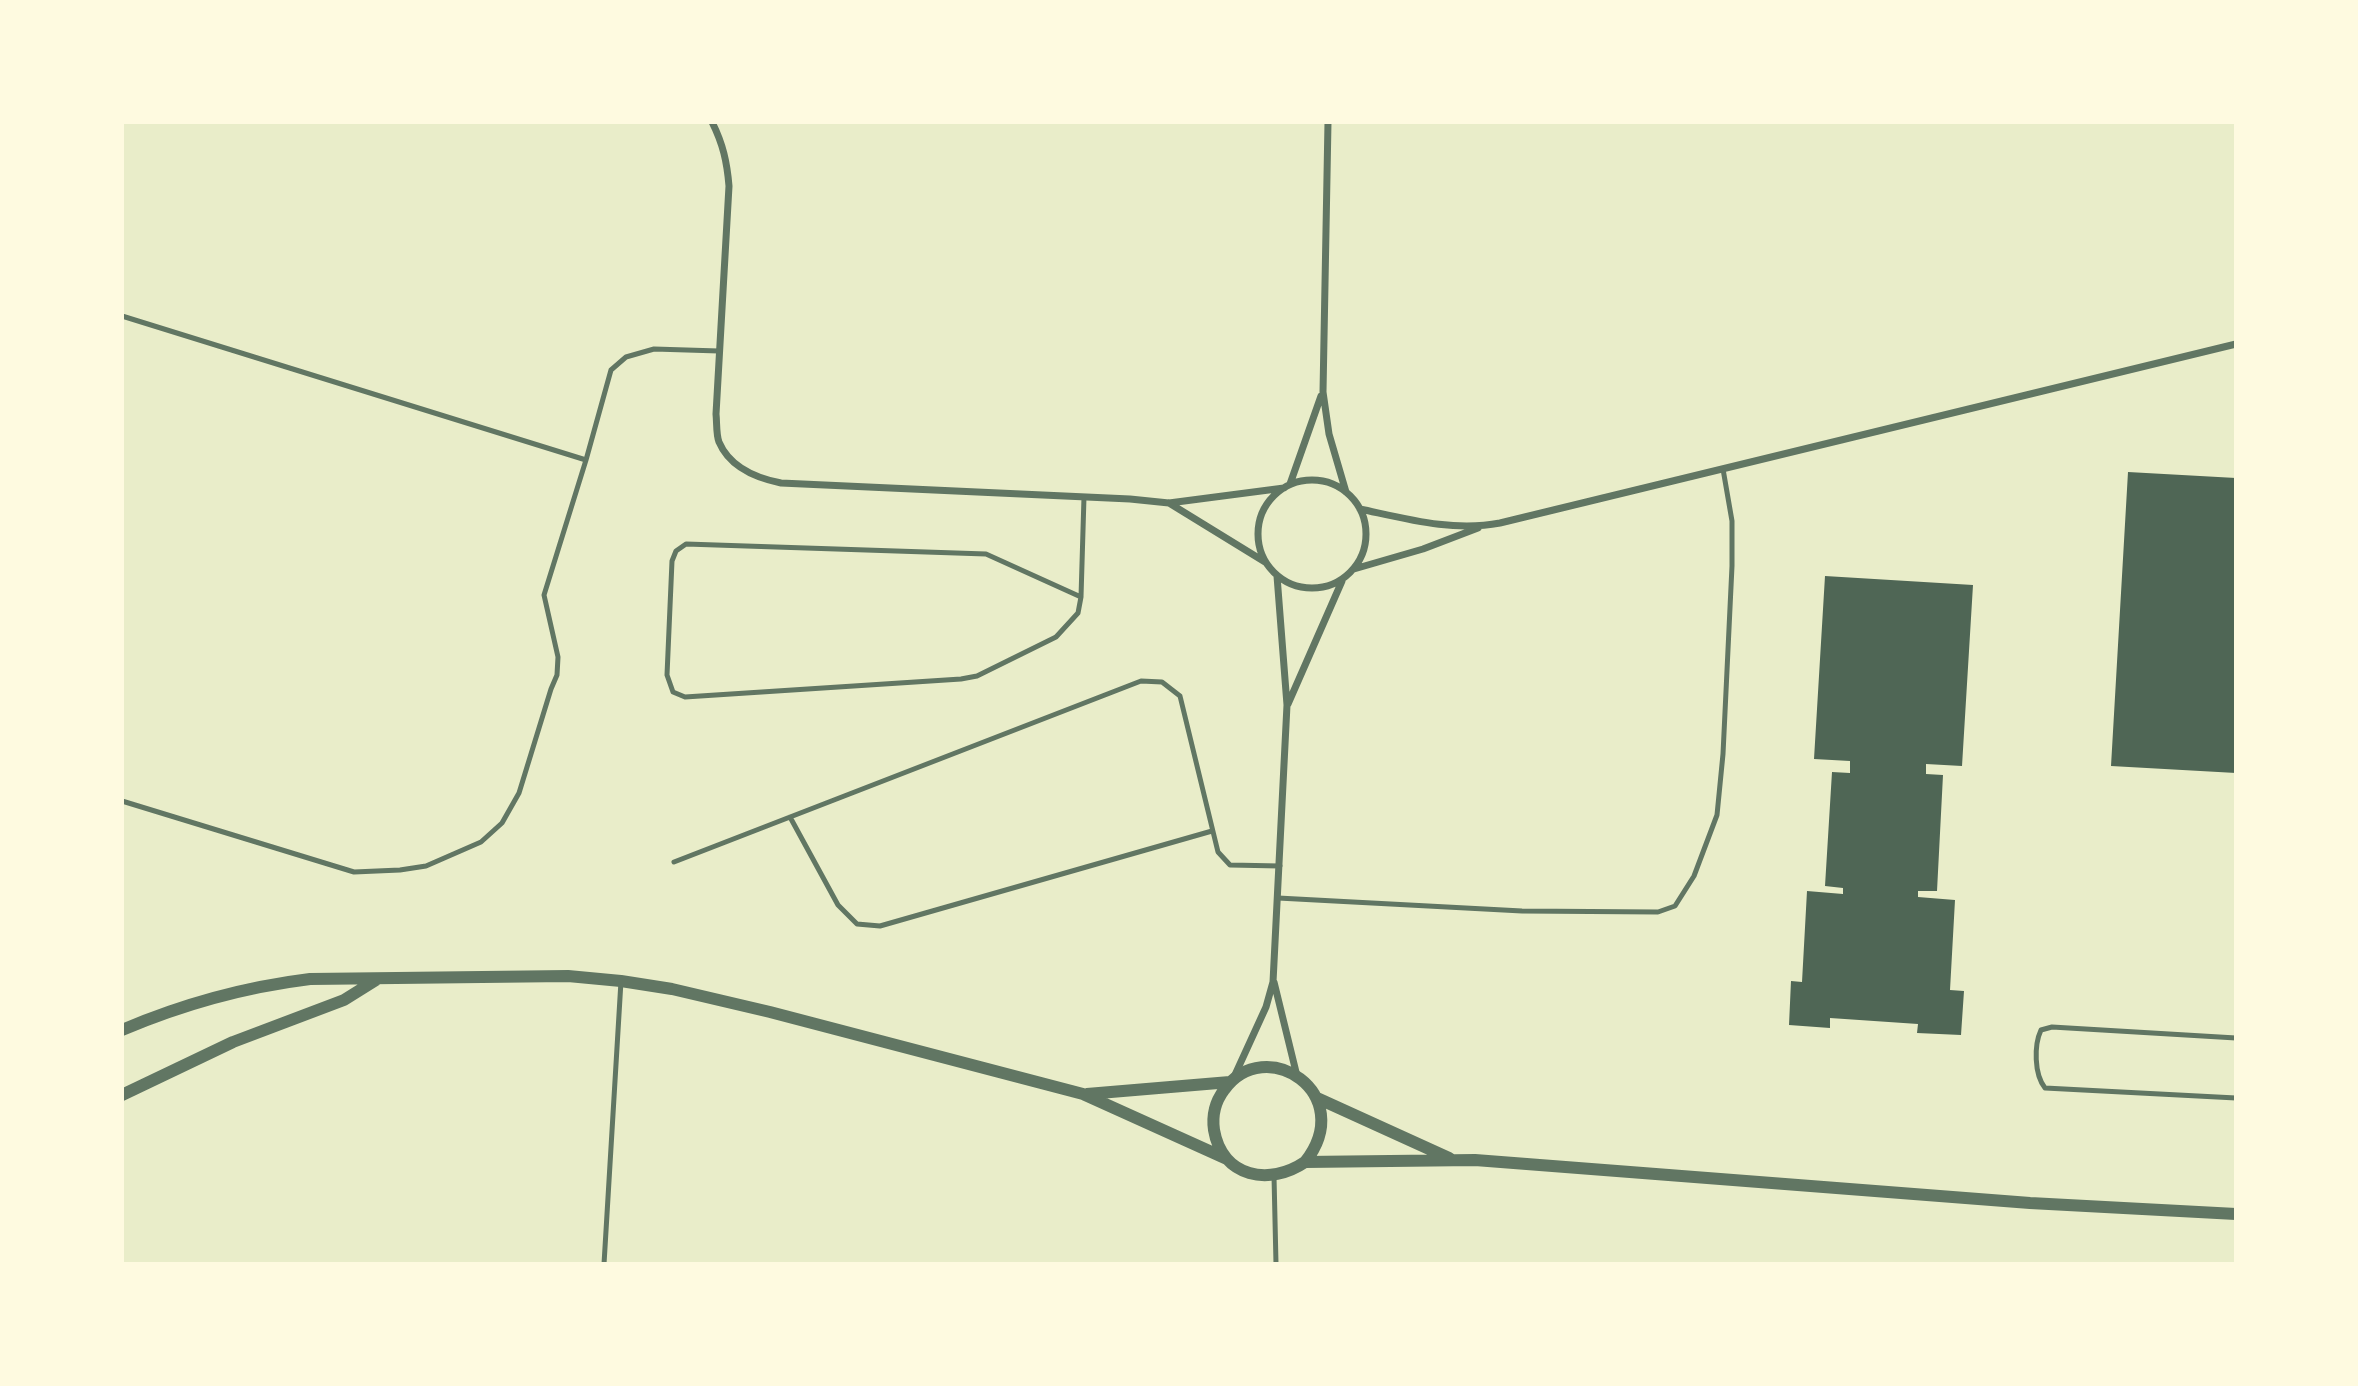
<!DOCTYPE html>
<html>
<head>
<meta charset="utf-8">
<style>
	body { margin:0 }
	#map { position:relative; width:2358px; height:1386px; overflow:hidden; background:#e9edc9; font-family:Figtree,sans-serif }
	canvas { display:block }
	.frame { position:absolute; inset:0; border:124px solid #fefae0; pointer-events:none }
</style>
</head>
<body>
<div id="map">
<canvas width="2358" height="1386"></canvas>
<div class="frame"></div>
</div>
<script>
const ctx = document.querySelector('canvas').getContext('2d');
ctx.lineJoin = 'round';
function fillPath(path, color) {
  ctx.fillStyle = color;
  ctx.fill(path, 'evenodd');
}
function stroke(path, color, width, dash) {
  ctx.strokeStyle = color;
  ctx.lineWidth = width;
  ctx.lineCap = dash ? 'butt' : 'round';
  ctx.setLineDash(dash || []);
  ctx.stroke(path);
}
const building = new Path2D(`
	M2128 472 2236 478V773L2111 766Z
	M1825 576 1973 585 1962 766 1926 764V774L1943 775 1937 891H1918V897L1955 900 1950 990 1964 991 1961 1035 1917 1033 1918 1024 1830 1018V1028L1789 1025 1791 981 1802 982 1807 891 1843 894V888L1825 886 1832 772 1850 773V761L1814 759Z`);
const service = new Path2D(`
	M122 316 586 460
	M1081 597 986 554 686 544 676 551 672 561 667 675 673 692 685 697 961 679 977 676 1056 637 1078 613 1081 597 1084 497
	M122 801 354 872 400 870 426 866 481 842 502 823 519 793 551 689 557 675 558 657 544 595 586 460 611 370 626 357 654 349 719 351
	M790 817 838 905 857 924 880 926 1212 831
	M674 862 1141 681 1162 682 1180 696 1218 852 1230 865 1280 866
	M1278 898 1522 911 1658 912 1675 906 1694 876 1717 815 1723 754 1732 566V521L1723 469
	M2236 1038 2052 1027 2041 1030C2034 1045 2034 1074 2045 1088L2236 1098
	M1274 1176 1276 1264
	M604 1264 621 981`);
const minor = new Path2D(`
	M712 122C723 144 727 162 729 186L716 414C717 423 716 434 719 442 730 468 756 478 781 483L1130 499 1169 503 1284 488
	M1328 122 1323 392 1329 434 1346 492
	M1258 534a54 54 0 1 1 108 0a54 54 0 1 1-108 0Z
	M1290 484 1321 396
	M1169 503 1265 562
	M1360 509C1407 519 1453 532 1500 523L2236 344
	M1354 569 1423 549 1478 528
	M1288 704 1342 581
	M1274 982 1297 1076
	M1234 1077 1266 1007 1273 982 1287 705 1277 576`);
const tertiary = new Path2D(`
	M122 1030C183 1004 245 987 310 979L568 976 621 981 672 989 770 1012 1083 1094 1227 1159
	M1087 1094 1230 1082
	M122 1095 233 1042 344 1000 376 980
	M1317 1098 1449 1158
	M1305 1162C1359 1094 1265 1032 1224 1090 1215 1102 1212 1116 1214 1130 1222 1178 1270 1186 1305 1162L1475 1160 2030 1203 2236 1214`);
fillPath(building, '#4f6655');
stroke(service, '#617663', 5);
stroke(minor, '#617663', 7);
stroke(tertiary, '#617663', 12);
</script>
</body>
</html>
